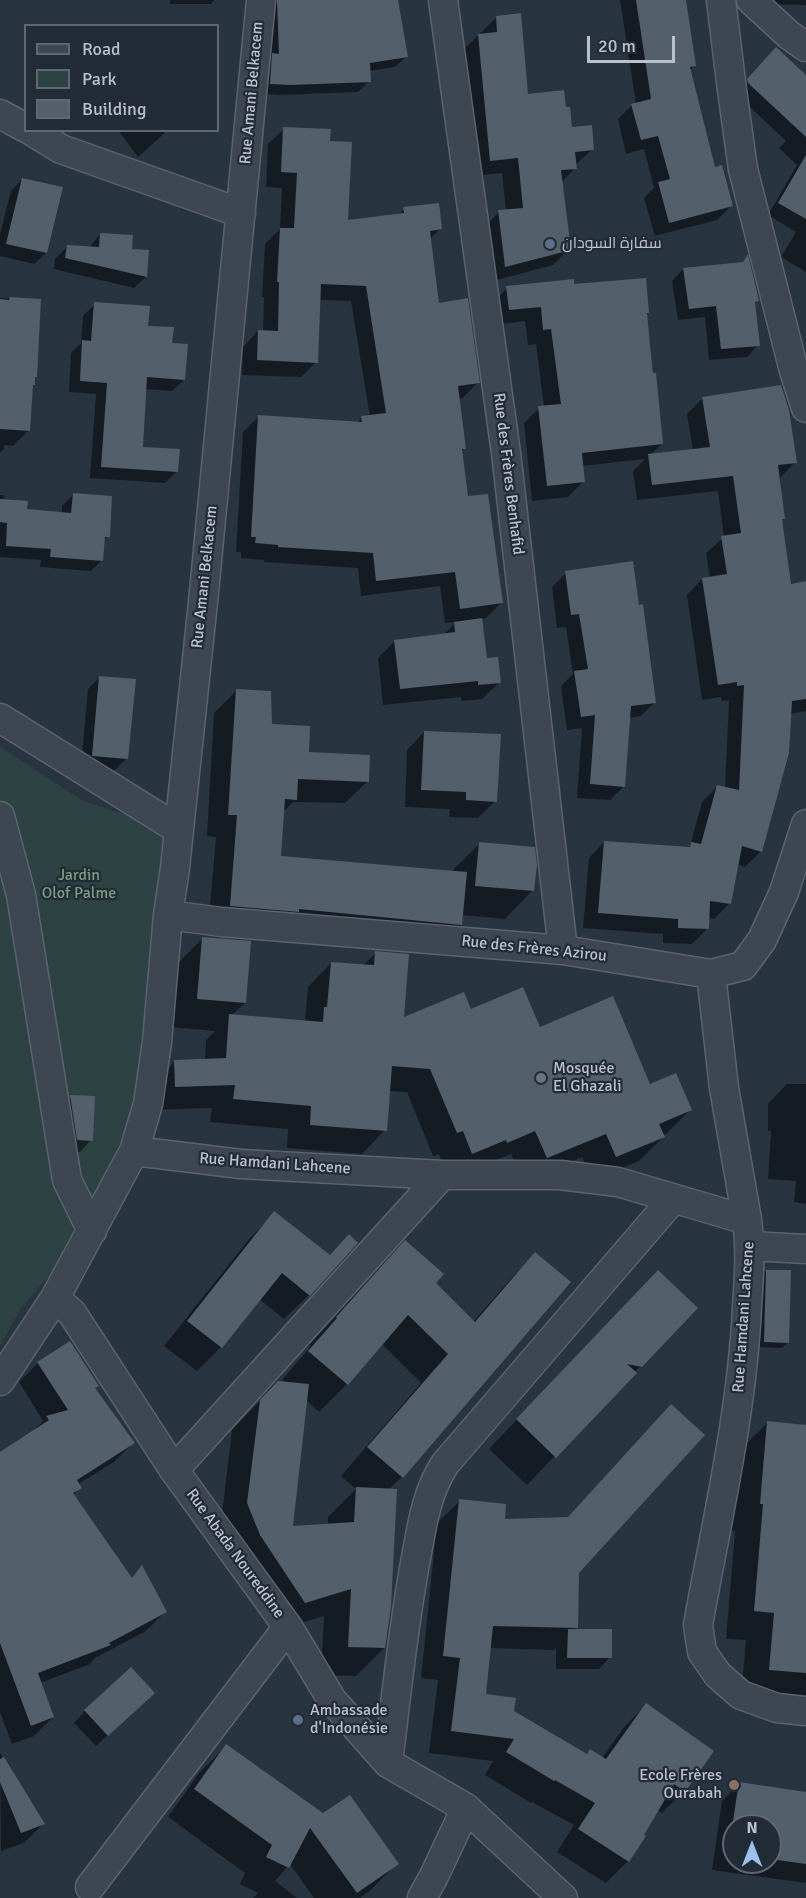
<!DOCTYPE html>
<html>
<head>
<meta charset="utf-8">
<style>
	body { margin:0 }
	#map { position:relative; width:806px; height:1898px; overflow:hidden; background:#293441; font-family:Signika,sans-serif }
	canvas { display:block }
	.legend { position:absolute; left:24px; top:24px; width:195px; height:108px; box-sizing:border-box; background:#222b36; border:2px solid #5f6772; margin:0; padding:8px 10px; list-style:none; font-size:18px; color:#bac1cb }
	.legend li { display:flex; align-items:center; gap:12px; height:30px }
	.legend b { width:30px; border:2px solid #5f6772 }
	.north { position:absolute; left:722px; top:1814px; width:60px; height:60px; box-sizing:border-box; background:#222b36; border:2px solid #5f6772; border-radius:50%; rotate:0deg; font-size:16px; font-weight:700; line-height:24px; text-align:center; color:#bac1cb }
	.north::after { content:''; display:block; margin:auto; width:21px; height:27px; background:#9ac0f0; clip-path:polygon(50% 0,100% 100%,50% 72%,0 100%) }
	.scale { position:absolute; left:587px; top:36px; width:88px; height:27px; box-sizing:border-box; border:3px solid #bac1cb; border-top:0; padding-left:8px; font-size:18px; line-height:21px; white-space:nowrap; color:#bac1cb; -webkit-text-stroke:4px #222b36; paint-order:stroke }
</style>
</head>
<body>
<div id="map">
<canvas width="806" height="1898"></canvas>
<ul class="legend">
<li><b style="height:8px;background:#3d4651"></b>Road</li>
<li><b style="height:16px;background:#2c4243"></b>Park</li>
<li><b style="height:16px;background:#535f6b"></b>Building</li>
</ul>
<div class="north">N</div>
<div class="scale">20 m</div>
</div>
<script>
const ctx = document.querySelector('canvas').getContext('2d');
ctx.lineJoin = 'round';
function fillPath(path, color) {
  ctx.fillStyle = color;
  ctx.fill(path, 'evenodd');
}
function stroke(path, color, width, dash) {
  ctx.strokeStyle = color;
  ctx.lineWidth = width;
  ctx.lineCap = dash ? 'butt' : 'round';
  ctx.setLineDash(dash || []);
  ctx.stroke(path);
}
function label(font, color, halo, rows, align = 'center') {
  ctx.font = font + ' Signika,Cairo,sans-serif';
  ctx.lineWidth = 4.5;
  ctx.setLineDash([]);
  ctx.textBaseline = 'middle';
  ctx.strokeStyle = halo;
  ctx.fillStyle = color;
  for (const [text, x, y, turn = 0] of rows) {
    ctx.save();
    ctx.translate(x, y);
    ctx.rotate((+turn || 0) * Math.PI / 180);
    ctx.textAlign = isNaN(turn) ? turn : align;
    if (halo) ctx.strokeText(text, 0, 0);
    ctx.fillText(text, 0, 0);
    ctx.restore();
  }
}
const green = new Path2D(`
	M0 747 85 802 163 826 147 1075 114 1157 72 1250 21 1308 0 1346Z`);
const shadow = new Path2D(`
	M170 0H214L211 4H170Z
	M274 0H397L406 57 395 67 369 71V81L358 92 280 95 260 94Z
	M620 0H684L694 66 689 71 714 169 731 206 717 220 655 236 644 198 654 188 644 149 626 154 618 119 632 105 636 104Z
	M747 0H806V5L749 4Z
	M497 17 527 96 565 109 571 128 593 149 575 165V168L561 183 569 249 553 265 489 282 483 228 499 212 506 211 502 173 474 176 462 51Z
	M765 61 806 77V272L781 257 796 232 768 215 797 165 779 148 786 141 737 95 736 92Z
	M284 129 329 142 346 221 398 215 404 209 440 229 429 240 438 305 478 382 463 398 458 399 465 448 461 452 467 498 501 603 486 618 481 619 486 660 500 682 482 699 461 701V697L383 705 378 658 395 641 442 636 456 622 445 623 440 586 361 596 358 568 264 562V560L241 558V552H236L243 432 258 417 357 423 362 417H370L351 301 319 300 316 362 301 377 242 375 243 347 258 331 263 332 264 297H262L265 244 280 229 282 188 266 187 268 144Z
	M118 130H164V134L138 157Z
	M22 179 61 188 46 253 34 264 0 256V234L11 191Z
	M100 234 130 250 146 277 134 288 54 269 55 259 67 247 89 248Z
	M747 257 758 301 754 304 758 345 747 357 709 360 705 317 678 320 672 281 683 269 741 264Z
	M573 285 648 313 646 315 662 444 650 455 693 450 687 414 703 398 795 462 780 478 784 518 781 521 790 585 806 583V711L790 714 761 851 745 867 737 864 729 904 714 919 708 918V928L692 944 663 943V934L583 928 589 858 604 842 687 848 690 846 702 802 718 786 725 788 729 700 722 701 721 697 702 700 687 595 702 579 710 578 706 553 724 537 718 491 637 500 633 471 645 459 582 466 583 482 568 497 532 501 524 423 539 408 544 407 536 344 528 345 525 321 494 325 492 303 507 288Z
	M0 298 39 300 36 376 32 386 29 430 13 446 4 445V449L0 453Z
	M95 304 147 327 171 344 184 380 172 391 145 389 141 448 176 472 165 483 90 478 96 394 69 392 71 353 81 343 83 316Z
	M0 495H4L3 501 26 510 62 513V506L73 495 108 536 103 542 102 560 91 571 40 567 41 560 0 557Z
	M566 573 655 702 641 716 628 718 624 786 610 800 577 798 582 728 567 730 561 686 573 674 566 627 557 628 552 587Z
	M100 677 126 759 115 770 81 767 88 689Z
	M236 691 271 726 307 753 368 781 345 803 293 802 283 812 280 858 451 872 480 843 533 890 505 919 462 915 461 924 439 947 208 928 216 837 207 836 214 713Z
	M424 732 495 801 478 818 449 817 450 809 405 807 407 750Z
	M202 939 245 1003 231 1016 305 1022 308 987 331 963 362 966 376 953 402 1019 470 1011 539 1029 650 1085 690 1110 666 1134 662 1135 663 1137 639 1161 592 1180 582 1157 523 1181 511 1154 484 1165 448 1176 439 1154 433 1156 407 1092 389 1091 385 1130 362 1154 287 1148 288 1129 210 1122 212 1108 152 1110 151 1085 175 1061 205 1060 206 1040 215 1031 169 1027 174 967Z
	M787 1084H806V1204L794 1202 796 1181 768 1179 771 1131H768V1104Z
	M71 1097 91 1140 80 1152 66 1151 59 1108Z
	M275 1213 309 1295 284 1319 259 1299 221 1347 197 1371 164 1346 250 1238Z
	M405 1242 434 1283 473 1322 508 1282 535 1254 402 1477 388 1490 384 1648 356 1676 321 1675 324 1616 277 1630 220 1531 232 1430 278 1382 286 1383 282 1380 311 1346 309 1345 378 1270ZM382 1344 421 1383 341 1476 356 1489 328 1517V1525L291 1528 306 1400 319 1412 347 1384Z
	M766 1271 788 1342 782 1348 759 1347 761 1277Z
	M630 1300 696 1308 527 1485 489 1449Z
	M69 1343 94 1389 133 1443 114 1462 78 1484 80 1487 73 1495 131 1579 142 1568 165 1612 146 1631 95 1658 90 1664 40 1683 53 1717 34 1736 12 1744 0 1712V1454L30 1434 43 1421 19 1382 38 1363Z
	M767 1423 806 1426V1697H741L746 1640 726 1639 735 1532 732 1531 739 1451Z
	M460 1501 503 1521 578 1572 576 1627 573 1631 610 1657 599 1669H556V1647L554 1650 489 1648 484 1695 586 1755 590 1751 602 1758 624 1727 646 1705 684 1791 662 1813 657 1810 628 1861 606 1883 557 1852 574 1825 532 1802 531 1803 485 1775 493 1761 429 1753 438 1680 421 1678 437 1523Z
	M141 1704 96 1746 74 1723 85 1711Z
	M226 1746 323 1815 397 1863 370 1891 360 1898H314L290 1864 275 1881 297 1898H253L258 1893 240 1884 245 1873 168 1817 199 1773Z
	M0 1753 43 1824 24 1843 1 1851Z
	M739 1784 806 1794V1883L712 1870 722 1801ZM734 1826H770V1862H734Z`);
const building = new Path2D(`
	M277 0H398L408 57 370 63 371 82 291 85 270 84 272 53 279 54Z
	M636 0H686L696 66 690 67 715 167 722 165 733 206 669 223 658 182 670 179 658 136 641 140 631 104 651 99Z
	M521 13 528 94 564 90 566 107H570L572 127 592 125 594 150 575 152 577 169 561 170 571 250 505 267 498 210 523 208 518 158 490 161 478 34 497 32 496 16Z
	M776 47 806 75V137L748 83 747 79Z
	M283 127 331 129 330 141 352 142 348 220 404 213 403 207 439 203 442 229 430 231 439 303 468 298 480 383 458 386 466 449H462L468 496 488 494 503 603 460 609 455 572 376 581 373 553 278 547V545L255 543 256 537H251L258 415 362 422 361 416 386 413 366 286 321 284 318 363 257 360 258 330 278 331 279 282H277L280 228H294L297 173 281 172Z
	M806 155V219L778 203Z
	M22 178 63 187 47 253 6 244Z
	M100 233 133 235 132 249 149 250 147 277 65 258 67 245 99 247Z
	M748 254 759 301 755 302 760 346 721 349 716 306 689 309 683 268 743 262Z
	M646 278 649 313H647L650 345 653 373H656L663 444 582 453 585 482 547 486 538 406 561 404 551 329 543 330 541 307 509 310 506 286 574 279V284Z
	M10 297 41 299 37 377H35V385H33L30 431 0 429V299L9 300Z
	M94 302 150 306 148 326 174 327 172 343 188 344 185 380 147 377 143 447 180 449 178 472 101 467 107 383 80 381 82 340 91 341Z
	M781 385 789 410 797 463 778 465 785 519H782L791 584 806 581V699L792 701 789 753 762 852 742 846 731 904 710 901 709 929 678 928V919L598 913 604 841 690 847 691 842 701 844 717 785 739 790 744 685 737 686V682L718 685 702 578 727 574 721 536 741 533 733 476 652 485 648 454 710 447 702 397Z
	M73 493 112 496 110 537H105L103 561 50 557 51 549 6 546 7 523 0 522V499L28 501 27 509 71 513Z
	M633 561 639 605 643 604 656 703 631 706 625 787 590 784 595 715 581 717 574 671 588 669 579 614 571 615 565 571Z
	M482 618 487 658 498 657 501 683 478 685V681L400 689 394 640 455 632 454 622Z
	M99 676 136 679 128 759 92 756Z
	M236 689 271 691 272 724 310 726 309 752 370 755 369 782 298 779 297 800 285 799 281 856 467 872 462 925 299 909V912L230 906 237 815H228Z
	M424 731 501 734 497 802 466 800V792L421 790Z
	M479 842 535 847 537 865 534 891 475 886Z
	M202 937 251 941 246 1003 197 999Z
	M375 951 409 954 404 1017 464 992 471 1009 523 987 540 1027 613 996 650 1084 676 1073 692 1110 659 1124 665 1137 616 1157 606 1134 547 1158 535 1131 507 1143 506 1140 472 1154 463 1131 457 1133 430 1069 392 1066 387 1131 310 1125 311 1106 233 1099 235 1085 175 1087 174 1060 226 1058 229 1014 323 1022 324 1007H327L331 962 374 965Z
	M70 1095 95 1096 93 1141 77 1140Z
	M274 1211 330 1255 349 1234 358 1243 310 1296 282 1273 222 1348 187 1321Z
	M405 1240 444 1274 436 1283 475 1322 535 1252 571 1282 403 1478 367 1447 448 1354 408 1315 348 1385 308 1351 337 1318 336 1317Z
	M658 1270 698 1308 642 1367 627 1364 637 1373 556 1458 516 1419Z
	M766 1270H791L789 1343 764 1342Z
	M70 1341 99 1386 95 1388 135 1443 77 1480 82 1488 73 1493 132 1578 142 1565 167 1612 109 1643 111 1645 38 1673 54 1717 31 1726 0 1643V1452L49 1420 46 1416 68 1410 37 1362Z
	M278 1381 309 1384 293 1526 354 1522 356 1487 397 1489 391 1607 385 1648 348 1647 351 1589 305 1603 260 1535 247 1503 260 1400Z
	M671 1404 705 1435 579 1573 578 1628 493 1626 486 1694 516 1698 514 1711 587 1754 590 1749 606 1759 646 1703 714 1751 685 1792 674 1784 644 1835 646 1836 629 1862 578 1829 595 1803 555 1780 554 1781 506 1752 514 1739 451 1731 460 1658 443 1656 459 1499 506 1504 505 1519 568 1517Z
	M767 1421 806 1425V1673L769 1670 774 1613 754 1611 763 1504H760Z
	M568 1629H612V1658H567Z
	M131 1667 155 1693 108 1736 84 1710Z
	M226 1744 323 1813 350 1795 399 1864 357 1893 310 1828 289 1868 266 1857 272 1845 194 1789Z
	M4 1757 45 1824 21 1833 0 1782V1759Z
	M739 1782 806 1792V1864L770 1859V1826H734V1854L728 1853Z`);
const minor = new Path2D(`
	M261 0 203 602 175 868 168 915 157 1042 148 1104 134 1151 55 1298 72 1313 174 1470 288 1627 332 1700 388 1763 466 1808 563 1898
	M443 0 506 453 563 950
	M721 0 732 90 743 169 794 371 806 408
	M751 0 789 35 806 47
	M0 114 26 128
	M30 130 61 149 241 213
	M0 718 178 829
	M0 816 21 895 67 1180 92 1231
	M168 915 222 922 563 950 711 974 743 966 762 940 784 892 806 824
	M711 974 724 1088 747 1220
	M134 1151 241 1164 442 1175H560L618 1182 747 1220C751 1249 749 1277 747 1307 742 1414 717 1519 698 1625L702 1652 718 1675 741 1695 777 1708 806 1711
	M750 1246 806 1249
	M0 1381 55 1298
	M174 1470 442 1175
	M388 1763C396 1697 403 1629 415 1563 422 1527 425 1495 445 1464L673 1199
	M90 1887 288 1627
	M422 1898 434 1876 466 1808`);
const markers = [
	[550,244,6,"#5c6f8a"],
	[541,1078,6,"#6b7280"],
	[298,1720,6,"#5c6f8a"],
	[734,1785,6,"#8d6e63"]
];
const streetNames = [
	["Rue Amani Belkacem",252,93,-85],
	["Rue des Frères Benhafid",508,474,83],
	["Rue Amani Belkacem",205,577,-84],
	["Rue des Frères Azirou",534,949,6],
	["Rue Hamdani Lahcene",275,1164,4],
	["Rue Hamdani Lahcene",744,1317,-86],
	["Rue Abada Noureddine",235,1554,54]
];
const poiNames = [
	["سفارة السودان",562,244],
	["Mosquée",553,1069],
	["El Ghazali",553,1087],
	["Ambassade",310,1711],
	["d'Indonésie",310,1729],
	["Ecole Frères",722,1776,"right"],
	["Ourabah",722,1794,"right"]
];
const parkNames = [
	["Jardin",79,876],
	["Olof Palme",79,894]
];
fillPath(green, '#2c4243');
fillPath(shadow, '#0007');
fillPath(building, '#535f6b');
stroke(minor, '#5b646e', 31);
stroke(minor, '#3d4651', 28);
for (const [x, y, r, color] of markers) {
  const dot = new Path2D();
  dot.arc(x, y, r, 0, 2 * Math.PI);
  ctx.fillStyle = color;
  ctx.fill(dot);
  stroke(dot, '#222b36', 2);
}
label('16px', '#bac1cb', '#222b36', streetNames);
label('16px', '#bac1cb', '#222b36', poiNames, 'left');
label('16px', '#7a9e81', '#222b36', parkNames);
</script>
</body>
</html>
